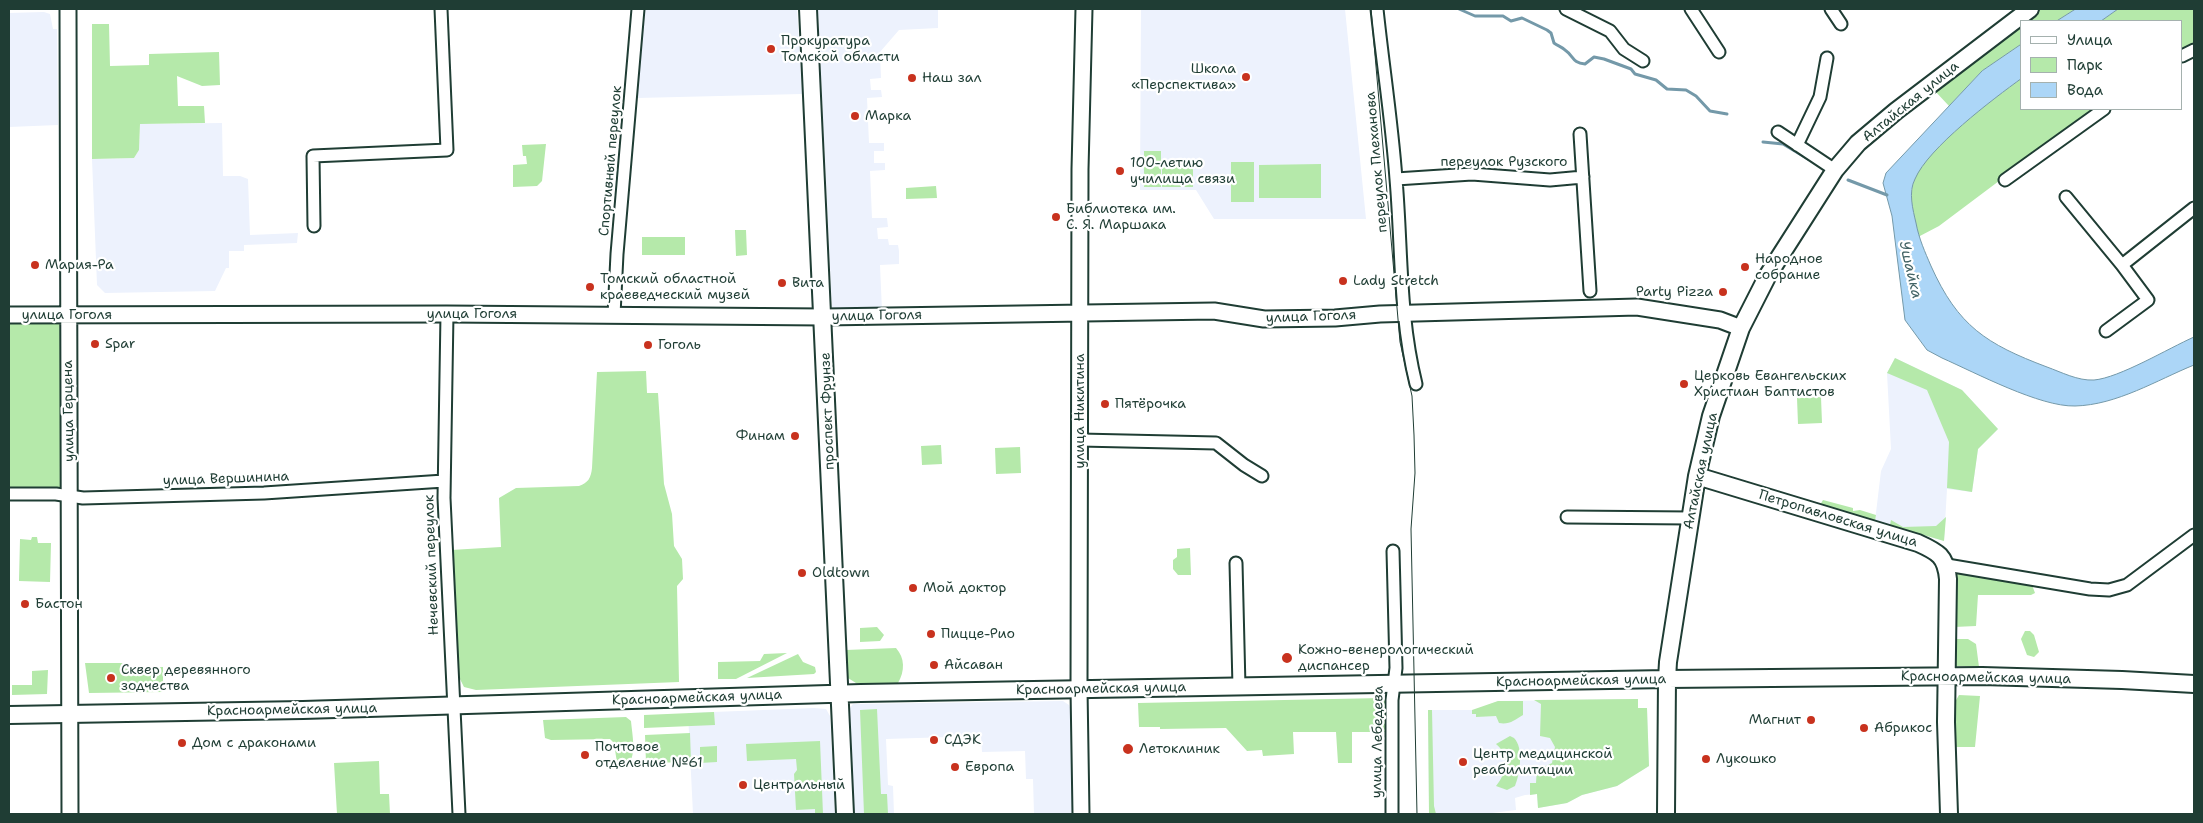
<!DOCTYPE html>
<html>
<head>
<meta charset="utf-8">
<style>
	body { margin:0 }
	#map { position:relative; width:2203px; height:823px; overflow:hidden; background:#fff; font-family:"Shantell Sans",sans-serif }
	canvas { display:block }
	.frame { position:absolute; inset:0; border:10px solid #1f3d34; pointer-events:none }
	.legend { position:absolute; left:2020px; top:20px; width:162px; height:90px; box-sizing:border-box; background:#fff; border:1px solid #a5b1ae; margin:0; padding:6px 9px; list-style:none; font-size:15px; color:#1f3d34 }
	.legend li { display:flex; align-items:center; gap:10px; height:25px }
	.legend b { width:25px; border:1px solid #a5b1ae }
</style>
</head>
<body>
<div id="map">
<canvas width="2203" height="823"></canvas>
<div class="frame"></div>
<ul class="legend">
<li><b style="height:6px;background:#fff"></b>Улица</li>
<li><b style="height:14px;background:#b5e9aa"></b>Парк</li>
<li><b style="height:14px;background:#acd6f7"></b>Вода</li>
</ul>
</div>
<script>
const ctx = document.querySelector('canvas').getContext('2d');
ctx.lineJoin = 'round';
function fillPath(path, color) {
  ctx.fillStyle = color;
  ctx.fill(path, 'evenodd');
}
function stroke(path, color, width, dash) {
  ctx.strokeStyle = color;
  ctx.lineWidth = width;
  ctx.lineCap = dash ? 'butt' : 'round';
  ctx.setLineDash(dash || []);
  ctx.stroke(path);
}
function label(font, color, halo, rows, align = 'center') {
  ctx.font = font + ' "Shantell Sans",sans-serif';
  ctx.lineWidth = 4.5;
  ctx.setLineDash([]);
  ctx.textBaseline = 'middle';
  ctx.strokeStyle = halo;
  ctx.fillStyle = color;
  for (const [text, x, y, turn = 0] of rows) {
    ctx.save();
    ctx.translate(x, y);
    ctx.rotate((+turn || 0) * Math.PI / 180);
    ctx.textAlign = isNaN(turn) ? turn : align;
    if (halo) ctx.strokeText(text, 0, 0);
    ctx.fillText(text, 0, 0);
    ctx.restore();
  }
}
const built = new Path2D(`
	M645 9H797L802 94 637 98Z
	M818 9H938V28L899 30 880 52 881 78 870 79 871 90H881L882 97 867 98 869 143H884V151H874V163H885V170L870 171 872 218H887L888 227 877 228 878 239H888L889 245H898L899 251V264L880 265 882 311 832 309Z
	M1141 9H1345L1366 219H1214L1196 190H1140Z
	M44 12 50 14 53 29H57L58 125 9 127V13Z
	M222 123 223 176H240L248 179 250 235 298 233 297 243 244 245V251H229V268H226L215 291 105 293 97 285 92 159 134 158 139 150 140 124Z
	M1895 358 1962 390 1998 429 1978 449 1972 492 1947 489 1944 541 1875 521 1881 471 1891 449 1887 373Z
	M1638 699V708H1647L1649 766 1617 786 1582 795 1567 803 1538 808 1537 794 1525 795 1515 798 1516 810 1484 814H1429L1428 710H1476L1498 701Z
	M1063 701 1069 705 1072 712 1074 814H1034L1033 779H1026L1025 751 982 752 981 736 886 739 888 785 893 786 894 814H853L848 711 853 704Z
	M814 708 826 709 830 716 835 814H693L688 713Z`);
const green = new Path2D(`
	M2041 9H2076L2057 21H2023Z
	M2118 9H2194V43L2182 48V21H2101Z
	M2022 22V44L1982 71 1949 106 1934 90Z
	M92 24H109L110 66 149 65V54L219 52 220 85 202 86 177 76 178 106H204L205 123 140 124 139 150 134 158 92 159Z
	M2022 78V109H2095L1939 226 1918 237C1915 219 1908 198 1914 180 1923 152 1996 96 2022 78Z
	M546 144 542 181 537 186 513 187V165L527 164 526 156H523L522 145Z
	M1144 151H1161V187H1144Z
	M1162 162H1193V187H1162Z
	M1231 162H1254V202H1231Z
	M1321 164V198H1259V165Z
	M936 186 937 198 906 199V188Z
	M735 230H746L747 255 736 256Z
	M642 237H685V255H642Z
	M9 319 60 320 63 490 9 489Z
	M1895 358 1962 390 1998 429 1978 449 1972 492 1947 488 1949 442 1927 390 1887 373Z
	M646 371 647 393H658L664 484 672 514 674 546 682 559 683 579 677 586 679 682 476 690 464 687 457 673 451 550 501 547 499 498 516 488 579 486C588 483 591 478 592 468L597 372Z
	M1821 397 1822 423 1798 424 1797 398Z
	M941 445 942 464 922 465 921 446Z
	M1020 447 1021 473 996 474 995 448Z
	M1823 500 1853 508V511L1860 510 1876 515 1875 521 1820 505Z
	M1946 517 1944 541 1890 525 1891 520 1903 527 1936 526Z
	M32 537H37L38 543H51L50 582 19 581 20 539 31 540Z
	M1190 548 1191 575H1178L1173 569V560L1177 557V549Z
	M1956 571 2032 585 2035 593 2031 595H1978L1976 626 1954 627Z
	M877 627 884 635 880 641 860 642V628Z
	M2025 631H2030L2034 635 2039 652 2034 657 2027 655 2021 639Z
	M1954 639H1968L1976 644 1979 667 1956 666Z
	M896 648C905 658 905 671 898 683H856L848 678 846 650Z
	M787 653 736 679H718V662L760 661 764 654Z
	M798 654 803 662 815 667 816 672 814 674 747 678Z
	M85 663H124L131 667H163V692L89 693Z
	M48 670 47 694 12 695V685H32V671Z
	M1959 695 1980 696 1975 747H1956L1955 702Z
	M1382 698 1386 700 1387 732H1352V763H1338L1336 732H1293L1294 754 1263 756 1262 750 1247 751 1226 728 1160 729V727H1139L1138 703Z
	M1638 699V708H1647L1649 766 1617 786 1582 795 1567 803 1538 808 1537 794 1530 795V783H1536L1537 767H1544L1552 763 1555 747 1550 738 1540 736 1541 704 1534 700Z
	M1498 701H1523V715C1515 720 1509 725 1499 723L1496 716 1476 717V714H1472V710Z
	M877 709 881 794H887L888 814H864L860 710Z
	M1428 710H1432L1434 806 1436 814H1429Z
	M714 712 715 725 644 728V715Z
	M626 717 631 721C632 733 637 756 628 764L617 763 614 743 610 739 551 740 545 738 543 720Z
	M690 733 691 762 646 763 645 735Z
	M1510 736 1514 738C1524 748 1520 774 1515 786L1507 790 1496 786C1507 773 1510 755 1496 744Z
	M820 741 823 814H815V809L796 810 794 774 797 770 796 759 747 761 746 744Z
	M717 746V762L700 763V747Z
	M379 761 380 794H389L390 814H337L334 763Z`);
const water = new Path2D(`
	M2076 9H2118L2101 21H2057Z
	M2022 44V78C1993 99 1928 148 1915 179 1908 192 1913 210 1916 223 1919 239 1925 252 1931 266 1958 326 1986 344 2047 367 2061 372 2078 381 2094 380 2119 378 2169 348 2194 337V365C2157 380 2117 405 2075 406 2040 407 1976 373 1942 358L1927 350 1905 320 1892 216 1883 183 1886 173 1982 71Z`);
const stream = new Path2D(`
	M1459 9 1475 16H1503L1511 21 1522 18 1547 30 1551 33 1554 43C1558 46 1562 47 1565 50 1574 56 1572 63 1585 64L1594 57 1604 59 1631 69 1635 74 1656 80 1667 89 1686 90 1696 96 1710 111 1727 114
	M1763 142 1783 144 1808 159
	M1848 180 1887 195`);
const minor = new Path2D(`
	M1377 9C1383 66 1392 123 1396 179 1402 249 1399 316 1416 384
	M1566 9 1610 31 1624 49 1643 61
	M1691 9 1719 52
	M1831 9 1841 24
	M2182 56 2194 50
	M1778 132 1835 170
	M1580 134 1590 291
	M1797 145 1820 97 1827 58
	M1396 179 1472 174 1550 180 1583 177
	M2005 180 2104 109
	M2066 197 2122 265 2148 300 2106 331
	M314 226 313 156 447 150 441 9
	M2122 265 2194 208
	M447 314 444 498 459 814
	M614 315 617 254 638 9
	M1080 440 1216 443 1244 465 1262 476
	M9 494H56L83 498 264 493 444 481
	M1567 517 1691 518
	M1236 563 1239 687
	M1947 565 2090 589 2109 590 2127 585 2194 535
	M1392 814V700L1396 668 1393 551`);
const tertiary = new Path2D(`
	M68 9 70 814
	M9 315 447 314 824 317 1214 311 1264 319 1335 318 1380 314 1637 307 1720 320 1741 328
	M1081 814 1079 689 1080 169 1084 9`);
const secondary = new Path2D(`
	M808 9 845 814
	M1697 476 1918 543C1938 552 1946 556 1948 579L1946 722 1949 814
	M9 715 303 710 861 693 1667 679 1982 676 2122 680 2194 684
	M1666 814 1667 679 1668 662 1697 476 1711 416 1741 328 1768 275 1835 170 1858 143 1896 111 2030 9`);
const tram = new Path2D(`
	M1371 9 1400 342 1412 396 1414 435 1415 473 1411 529 1417 814`);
const markers = [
	[771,49,5,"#c8321e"],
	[1246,77,5,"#c8321e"],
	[912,78,5,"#c8321e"],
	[855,116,5,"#c8321e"],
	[1120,171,5,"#c8321e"],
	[1056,217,5,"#c8321e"],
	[35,265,5,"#c8321e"],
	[1745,267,5,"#c8321e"],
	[1343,281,5,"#c8321e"],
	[782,283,5,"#c8321e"],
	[590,287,5,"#c8321e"],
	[1723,292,5,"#c8321e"],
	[95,344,5,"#c8321e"],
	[648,345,5,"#c8321e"],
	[1684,384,5,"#c8321e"],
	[1105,404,5,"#c8321e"],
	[795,436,5,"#c8321e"],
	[802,573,5,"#c8321e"],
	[913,588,5,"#c8321e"],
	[25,604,5,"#c8321e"],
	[931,634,5,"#c8321e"],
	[1287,658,6,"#c8321e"],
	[934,665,5,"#c8321e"],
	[111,678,5,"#c8321e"],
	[1811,720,5,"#c8321e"],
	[1864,728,5,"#c8321e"],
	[934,740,5,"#c8321e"],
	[182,743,5,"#c8321e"],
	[1128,749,6,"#c8321e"],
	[585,755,5,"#c8321e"],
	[1706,759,5,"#c8321e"],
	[1463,762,5,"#c8321e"],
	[955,767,5,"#c8321e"],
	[743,785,5,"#c8321e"]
];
const poiNames = [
	["Прокуратура",781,41],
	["Томской области",781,57],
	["Школа",1236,69,"right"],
	["«Перспектива»",1236,85,"right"],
	["Наш зал",922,78],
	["Марка",865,116],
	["100-летию",1130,163],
	["училища связи",1130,179],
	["Библиотека им.",1066,209],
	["С. Я. Маршака",1066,225],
	["Народное",1755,259],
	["собрание",1755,275],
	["Мария-Ра",45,265],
	["Томский областной",600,279],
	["краеведческий музей",600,295],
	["Lady Stretch",1353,281],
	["Вита",792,283],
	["Party Pizza",1713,292,"right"],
	["Spar",105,344],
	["Гоголь",658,345],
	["Церковь Евангельских",1694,376],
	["Христиан Баптистов",1694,392],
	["Пятёрочка",1115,404],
	["Финам",785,436,"right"],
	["Oldtown",812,573],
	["Мой доктор",923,588],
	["Бастон",35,604],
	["Пицце-Рио",941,634],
	["Кожно-венерологический",1298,650],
	["диспансер",1298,666],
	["Айсаван",944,665],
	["Сквер деревянного",121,670],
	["зодчества",121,686],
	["Магнит",1801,720,"right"],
	["Абрикос",1874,728],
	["СДЭК",944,740],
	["Дом с драконами",192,743],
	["Почтовое",595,747],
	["отделение №61",595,763],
	["Летоклиник",1139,749],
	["Центр медицинской",1473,754],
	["реабилитации",1473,770],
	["Лукошко",1716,759],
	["Европа",965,767],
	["Центральный",753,785]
];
const streetNames = [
	["Алтайская улица",1911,102,-39],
	["Спортивный переулок",611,161,-85],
	["переулок Плеханова",1377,162,-95],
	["переулок Рузского",1504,162],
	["улица Гоголя",472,314],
	["улица Гоголя",67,315],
	["улица Гоголя",877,316,-1],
	["улица Гоголя",1311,317,-2],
	["улица Герцена",69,411,-91],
	["проспект Фрунзе",828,411,-92],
	["улица Никитина",1080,411,-90],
	["Алтайская улица",1701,471,-78],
	["улица Вершинина",226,479,-2],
	["Петропавловская улица",1838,519,17],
	["Нечевский переулок",432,565,-92],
	["Красноармейская улица",1986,678,1],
	["Красноармейская улица",1581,681,-1],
	["Красноармейская улица",1101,689,-1],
	["Красноармейская улица",697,698,-2],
	["Красноармейская улица",292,710,-1],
	["улица Лебедева",1378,742,-89]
];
const waterNames = [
	["Ушайка",1910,270,77]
];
fillPath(built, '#edf2fd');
fillPath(green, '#b5e9aa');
fillPath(water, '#acd6f7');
stroke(water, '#7499a9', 1);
stroke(stream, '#7499a9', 3);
stroke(minor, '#1f3d34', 15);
stroke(tertiary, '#1f3d34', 19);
stroke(secondary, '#1f3d34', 20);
stroke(minor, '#fff', 11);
stroke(tertiary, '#fff', 15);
stroke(secondary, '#fff', 16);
stroke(tram, '#1f3d34', 1);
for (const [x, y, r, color] of markers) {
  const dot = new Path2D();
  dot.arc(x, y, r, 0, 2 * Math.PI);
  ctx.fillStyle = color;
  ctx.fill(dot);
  stroke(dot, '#fff', 2);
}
label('14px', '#1f3d34', '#fff', poiNames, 'left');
label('14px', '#1f3d34', '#fff', streetNames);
label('italic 15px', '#426365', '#fff', waterNames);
</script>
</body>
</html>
